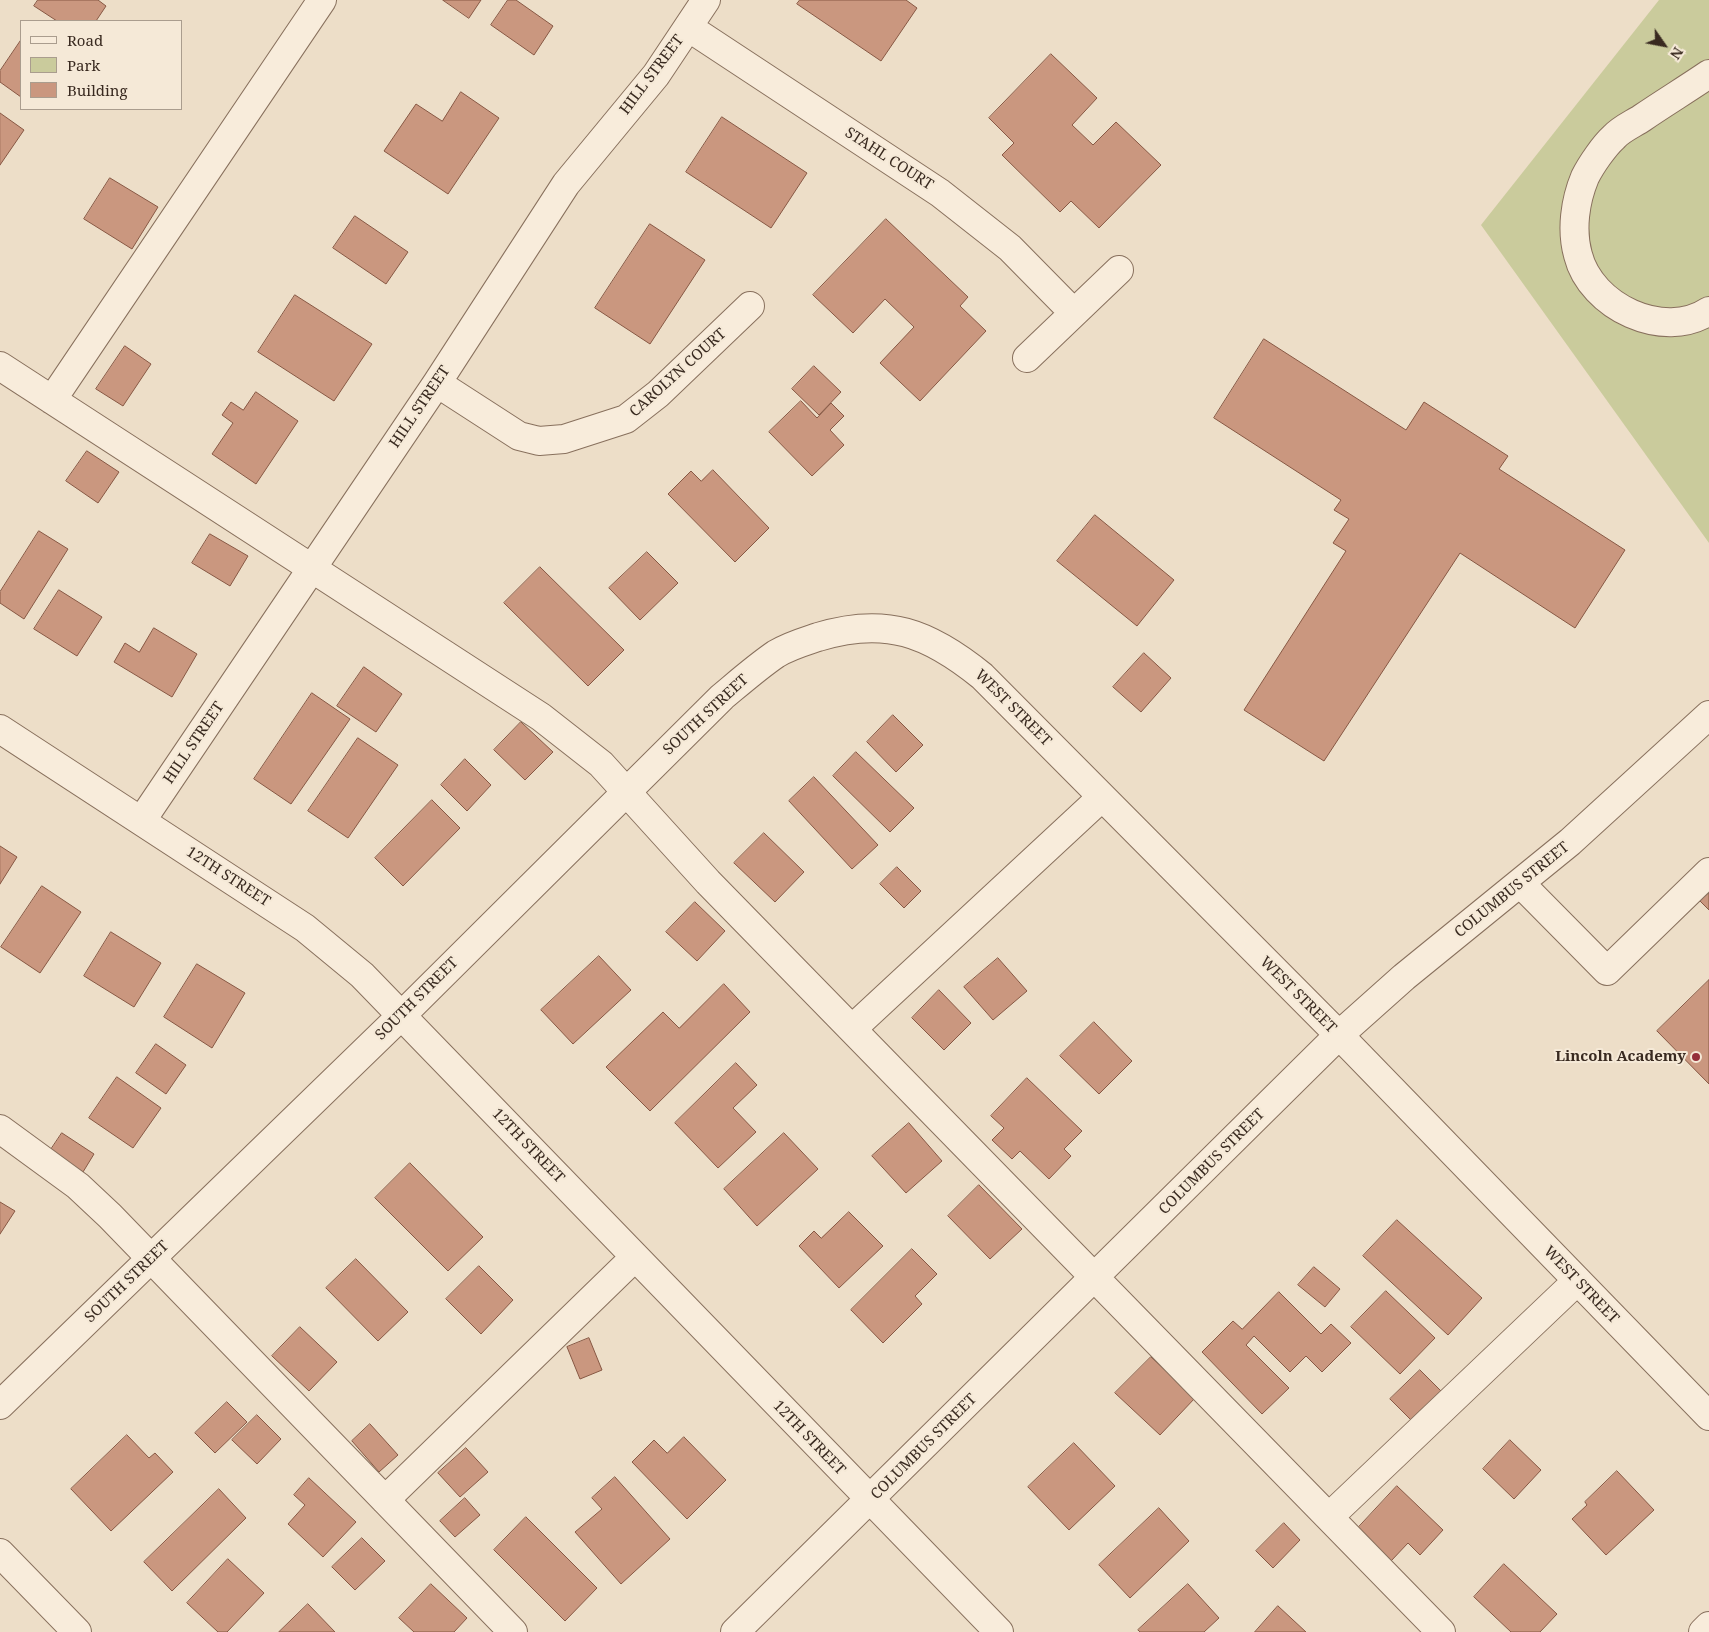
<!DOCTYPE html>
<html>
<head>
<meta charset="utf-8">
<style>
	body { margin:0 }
	#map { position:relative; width:1709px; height:1632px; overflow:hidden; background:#eddec8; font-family:"Noto Serif",serif }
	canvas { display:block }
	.legend { position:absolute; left:20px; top:20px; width:162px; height:90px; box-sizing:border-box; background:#f5e9d7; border:1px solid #aa9d8e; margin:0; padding:6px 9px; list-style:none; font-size:15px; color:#392a20 }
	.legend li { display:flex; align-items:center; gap:10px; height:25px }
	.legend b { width:25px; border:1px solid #aa9d8e }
	.north { position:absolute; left:1639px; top:20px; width:50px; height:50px; -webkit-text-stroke:4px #f5e9d7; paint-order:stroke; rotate:123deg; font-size:14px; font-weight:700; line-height:20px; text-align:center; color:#392a20 }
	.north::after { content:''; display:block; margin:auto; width:18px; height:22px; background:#392a20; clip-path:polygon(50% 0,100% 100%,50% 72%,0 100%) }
</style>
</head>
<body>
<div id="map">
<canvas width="1709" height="1632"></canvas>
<ul class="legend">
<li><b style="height:6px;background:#f8ecdb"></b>Road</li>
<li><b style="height:14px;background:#cacb9c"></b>Park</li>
<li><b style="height:14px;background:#ca977f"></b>Building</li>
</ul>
<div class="north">N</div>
</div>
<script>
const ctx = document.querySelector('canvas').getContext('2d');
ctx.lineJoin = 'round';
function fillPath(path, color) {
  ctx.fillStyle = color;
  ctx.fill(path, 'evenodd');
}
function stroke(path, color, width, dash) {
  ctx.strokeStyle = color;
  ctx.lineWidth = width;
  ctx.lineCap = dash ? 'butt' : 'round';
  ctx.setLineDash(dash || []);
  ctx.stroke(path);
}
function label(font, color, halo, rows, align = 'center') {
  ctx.font = font + ' "Noto Serif",serif';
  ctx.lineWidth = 4;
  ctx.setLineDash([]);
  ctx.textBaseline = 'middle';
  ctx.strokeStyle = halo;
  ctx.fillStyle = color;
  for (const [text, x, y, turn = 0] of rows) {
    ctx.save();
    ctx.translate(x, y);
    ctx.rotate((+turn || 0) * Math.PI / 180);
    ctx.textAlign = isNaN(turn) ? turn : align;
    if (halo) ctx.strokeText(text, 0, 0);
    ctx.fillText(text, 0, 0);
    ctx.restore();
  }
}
const green = new Path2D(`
	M1659 0H1709V543L1481 225Z`);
const building = new Path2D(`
	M38 0H98L106 6 96 21H57L34 6Z
	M443 0H481L469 18Z
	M508 0H516L553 26 534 55 491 25Z
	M800 0H906L917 8 881 61 797 4Z
	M21 40V97L0 82V71Z
	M1051 54 1097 98 1072 125 1093 145 1116 122 1161 165 1099 228 1071 201 1060 212 1002 155 1014 143 989 118Z
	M461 92 499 118 448 194 384 151 416 104 442 121Z
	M0 113 24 130 0 165Z
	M722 117 807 173 771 228 686 172Z
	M110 178 158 207 132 249 84 219Z
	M355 216 408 252 386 284 333 248Z
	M886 219 968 297 960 306 986 331 920 401 880 363 914 327 885 299 853 333 813 295Z
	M650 224 705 260 650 344 595 308Z
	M295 295 372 344 334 401 258 352Z
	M1264 339 1406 430 1424 402 1508 456 1499 469 1625 550 1575 628 1460 553 1324 761 1244 710 1346 551 1333 543 1349 519 1334 510 1341 500 1214 418Z
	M125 346 151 364 123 406 96 389Z
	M814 366 841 392 819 415 792 389Z
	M256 392 298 421 256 484 212 454 233 423 222 415 231 402 243 410Z
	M801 401 817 418 831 403 844 416 830 430 844 445 812 476 769 432Z
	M87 451 119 472 98 503 66 481Z
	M713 470 769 528 735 562 668 494 691 471 701 481Z
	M1095 515 1174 580 1137 626 1057 561Z
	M39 531 68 549 24 619 0 603V592Z
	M210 534 248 556 230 586 192 563Z
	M647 552 678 583 640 620 609 588Z
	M540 567 624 650 588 686 504 603Z
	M59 590 102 617 77 656 34 629Z
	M154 628 197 654 172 697 114 662 125 643 139 652Z
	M1144 653 1171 678 1141 712 1113 687Z
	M364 667 402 694 376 732 337 706Z
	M312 693 350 719 291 804 254 779Z
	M893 715 923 745 896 772 867 742Z
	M521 722 553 752 525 780 494 750Z
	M358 738 398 765 348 838 308 811Z
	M856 752 914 808 890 832 833 776Z
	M465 759 491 785 467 811 441 785Z
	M814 777 878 845 852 869 789 801Z
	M432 800 460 828 403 886 375 858Z
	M764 833 804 872 775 902 734 863Z
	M0 846 17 857 0 884Z
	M897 867 921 891 904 908 880 884Z
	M42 886 81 912 40 973 1 947Z
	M1709 893V910L1700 901Z
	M695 902 725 931 697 961 666 932Z
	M111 932 161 963 134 1007 84 976Z
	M599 956 631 990 573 1044 541 1010Z
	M998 958 1027 991 993 1020 964 987Z
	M197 964 245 993 212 1048 164 1017Z
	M1709 980V1084L1657 1031Z
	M724 984 750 1012 650 1111 606 1067 663 1012 679 1028Z
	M939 990 971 1023 944 1050 912 1018Z
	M1094 1022 1132 1061 1099 1094 1060 1056Z
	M156 1044 186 1065 166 1094 136 1073Z
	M736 1063 757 1085 733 1108 756 1132 718 1168 675 1123Z
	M117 1077 161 1108 133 1148 89 1118Z
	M1027 1078 1082 1131 1064 1149 1071 1156 1049 1179 1020 1151 1012 1159 992 1140 1004 1128 991 1116Z
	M909 1123 942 1161 906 1193 872 1156Z
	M62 1133 94 1154 83 1172 50 1151Z
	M784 1133 818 1169 757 1226 724 1189Z
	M410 1163 483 1237 448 1271 375 1198Z
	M979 1185 1022 1229 990 1259 948 1216Z
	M0 1202 15 1211 0 1234Z
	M849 1212 883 1246 839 1288 799 1246 814 1231 821 1238Z
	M1397 1220 1482 1298 1448 1335 1363 1256Z
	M912 1249 937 1274 915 1296 922 1304 883 1343 851 1310Z
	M356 1259 408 1312 378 1341 326 1288Z
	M479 1266 513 1300 481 1334 446 1299Z
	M1314 1267 1340 1289 1325 1307 1298 1285Z
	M1386 1291 1435 1338 1400 1374 1351 1327Z
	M1279 1292 1321 1334 1331 1324 1351 1343 1322 1372 1306 1356 1290 1372 1254 1336 1246 1345 1289 1388 1262 1414 1202 1352 1233 1321 1242 1329Z
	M300 1327 337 1362 309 1391 272 1356Z
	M589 1338 602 1370 580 1379 567 1347Z
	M1151 1357 1195 1398 1160 1435 1115 1393Z
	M1420 1370 1446 1396 1416 1425 1390 1399Z
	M227 1402 247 1422 215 1453 195 1433Z
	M257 1415 281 1439 257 1464 232 1440Z
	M370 1424 398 1455 379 1472 352 1441Z
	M127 1435 149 1458 155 1453 173 1472 111 1531 71 1489Z
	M684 1437 726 1480 687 1519 632 1462 654 1440 667 1453Z
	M1510 1440 1541 1470 1514 1499 1483 1469Z
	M1074 1443 1115 1486 1069 1530 1028 1487Z
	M466 1448 488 1472 460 1497 438 1473Z
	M1617 1471 1654 1510 1606 1555 1572 1519 1587 1505 1585 1502Z
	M615 1477 670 1539 621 1584 575 1532 602 1509 592 1498Z
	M309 1478 356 1522 323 1557 288 1524 305 1505 294 1495Z
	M1397 1486 1443 1530 1420 1555 1408 1543 1391 1561 1357 1529Z
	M219 1489 246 1518 172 1591 144 1562Z
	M465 1498 480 1515 455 1537 440 1521Z
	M1159 1508 1189 1541 1130 1598 1099 1565Z
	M526 1517 597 1588 565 1621 494 1550Z
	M1284 1523 1300 1540 1273 1568 1256 1551Z
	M362 1538 385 1561 355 1590 332 1567Z
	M228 1559 264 1593 227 1632H218L187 1603Z
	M1504 1564 1557 1614 1540 1632H1511L1474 1597Z
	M431 1584 467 1618 454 1632H414L399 1618Z
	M1188 1584 1219 1618 1204 1632H1140L1138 1630Z
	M308 1604 335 1632H279Z
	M1278 1606 1306 1632H1255Z`);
const minor = new Path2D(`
	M688 27 940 193 1010 248 1073 312
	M1709 74C1687 89 1664 103 1642 118 1633 124 1621 129 1614 137 1604 146 1591 165 1585 177 1575 201 1571 230 1578 255 1591 307 1664 341 1709 311
	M1027 358 1119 270
	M0 366 541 717 601 764 708 882 1441 1632
	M437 383 519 436 539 441 564 439 626 419 658 394 750 306
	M52 400 322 0
	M0 729 305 928 362 975 999 1632
	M142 820 437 383 566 184 656 75 706 0
	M1521 884 1607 971 1709 872
	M852 1029 1102 797
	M0 1129 78 1186 110 1216 513 1632
	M0 1405 402 1015 722 697C740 682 757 667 776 654 789 646 803 642 818 637 886 616 929 633 982 676L1339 1035 1709 1416
	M385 1500 635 1257
	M1329 1517 1577 1281
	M0 1553 77 1632
	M735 1632 1339 1035 1404 977 1570 842 1709 715
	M1703 1632 1709 1626`);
const markers = [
	[1696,1057,5,"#952f3a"]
];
const streetNames = [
	["HILL STREET",652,75,-53],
	["STAHL COURT",889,159,33],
	["CAROLYN COURT",678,373,-42],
	["HILL STREET",420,407,-56],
	["WEST STREET",1013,708,45],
	["SOUTH STREET",706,715,-43],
	["HILL STREET",194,743,-56],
	["12TH STREET",228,877,33],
	["COLUMBUS STREET",1512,890,-39],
	["WEST STREET",1298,995,45],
	["SOUTH STREET",417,999,-45],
	["12TH STREET",528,1146,46],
	["COLUMBUS STREET",1212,1162,-45],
	["SOUTH STREET",127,1282,-44],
	["WEST STREET",1581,1285,46],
	["12TH STREET",809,1438,46],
	["COLUMBUS STREET",924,1447,-45]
];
const poiNames = [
	["Lincoln Academy",1686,1057]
];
fillPath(green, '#cacb9c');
fillPath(building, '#ca977f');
stroke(building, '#875844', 1);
stroke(minor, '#88705d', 30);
stroke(minor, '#f8ecdb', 28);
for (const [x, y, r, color] of markers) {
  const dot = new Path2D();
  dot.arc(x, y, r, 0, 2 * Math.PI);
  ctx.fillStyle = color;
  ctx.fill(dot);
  stroke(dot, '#f5e9d7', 2);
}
label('15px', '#392a20', '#f5e9d7', streetNames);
label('bold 15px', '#392a20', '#f5e9d7', poiNames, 'right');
</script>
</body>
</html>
